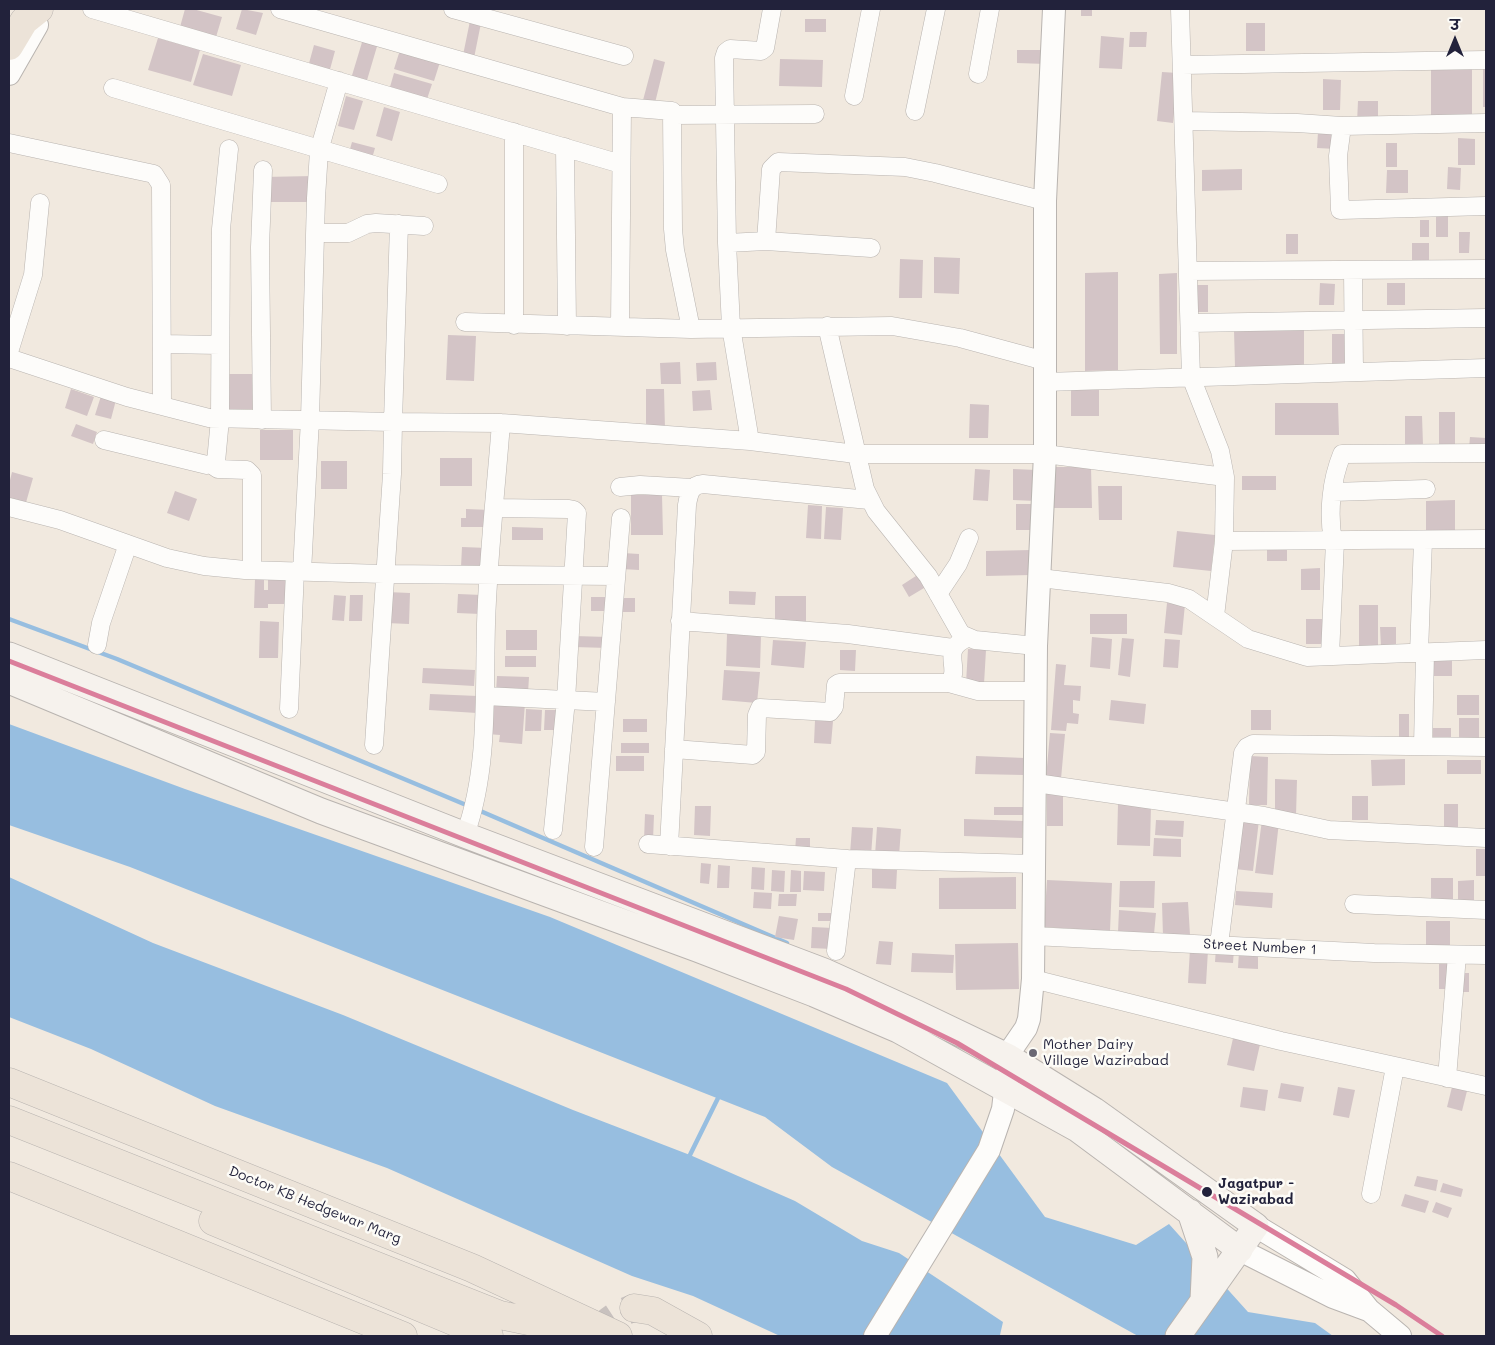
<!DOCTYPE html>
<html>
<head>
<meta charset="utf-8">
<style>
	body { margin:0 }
	#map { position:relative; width:1495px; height:1345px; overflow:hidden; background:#f1e9df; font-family:Mali,"Playpen Sans Deva",sans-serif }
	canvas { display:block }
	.frame { position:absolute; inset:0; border:10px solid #22223b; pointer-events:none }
	.north { position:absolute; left:1430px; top:15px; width:50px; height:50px; -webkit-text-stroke:4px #fdfcf7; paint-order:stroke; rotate:0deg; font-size:14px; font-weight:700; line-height:20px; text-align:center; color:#22223b }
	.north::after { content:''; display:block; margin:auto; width:18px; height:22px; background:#22223b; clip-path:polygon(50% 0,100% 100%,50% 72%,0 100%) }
</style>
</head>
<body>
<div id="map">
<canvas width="1495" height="1345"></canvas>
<div class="frame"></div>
<div class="north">उ</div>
</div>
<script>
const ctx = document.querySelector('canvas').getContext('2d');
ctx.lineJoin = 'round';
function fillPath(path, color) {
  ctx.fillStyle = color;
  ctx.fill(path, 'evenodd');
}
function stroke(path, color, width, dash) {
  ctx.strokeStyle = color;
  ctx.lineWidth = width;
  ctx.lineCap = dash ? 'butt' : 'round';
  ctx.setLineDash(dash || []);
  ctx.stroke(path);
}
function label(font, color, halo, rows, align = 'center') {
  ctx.font = font + ' Mali,sans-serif';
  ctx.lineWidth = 5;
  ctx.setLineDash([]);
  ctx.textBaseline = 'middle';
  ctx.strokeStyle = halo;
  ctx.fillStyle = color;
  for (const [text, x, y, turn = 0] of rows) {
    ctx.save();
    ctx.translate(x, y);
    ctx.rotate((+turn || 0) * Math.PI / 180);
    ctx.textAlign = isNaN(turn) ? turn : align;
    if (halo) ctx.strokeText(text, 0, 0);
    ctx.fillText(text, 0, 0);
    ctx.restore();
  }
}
const water = new Path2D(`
	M9 724 185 789 550 917 947 1083 1045 1217 1136 1245 1169 1224 1248 1312 1315 1323 1333 1336H1138L832 1167 765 1117 130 867 9 825Z
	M9 877 153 943 343 1015 573 1110 690 1155 795 1201 862 1241 899 1253 1003 1322 1000 1335 1004 1336H780L693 1296 632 1276 387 1168 215 1106 91 1049 9 1017Z`);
const stream = new Path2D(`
	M9 619 117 659 471 807
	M478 810 787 943
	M688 1159 720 1094`);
const building = new Path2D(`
	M185 9H193L222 17 216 37 180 27Z
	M242 9 263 13 256 35 236 29Z
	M1081 9H1092V16H1081Z
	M471 16 482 18 473 63 462 60Z
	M805 19H826V32H805Z
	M1246 23H1265V51H1246Z
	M1130 32H1147L1146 47H1129Z
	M1101 36 1124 38 1122 69 1099 68Z
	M158 38 200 50 191 82 148 70Z
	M363 39 378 43 365 87 350 82Z
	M314 45 335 51 329 73 308 67Z
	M400 50 440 62 434 81 394 69Z
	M1017 50H1047L1046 64 1017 63Z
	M203 54 241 65 232 96 193 85Z
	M654 59 665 62 654 107 642 104Z
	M780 59 823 60 822 87 779 86Z
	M1472 65V119H1431V66Z
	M1483 69H1486V107H1483Z
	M1162 72 1178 73 1173 123 1157 121Z
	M394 73 432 84 425 105 388 94Z
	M1323 79 1341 80 1340 110H1323Z
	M346 96 363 101 354 130 338 126Z
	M1358 101H1378V122L1357 123Z
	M384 107 400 112 392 141 376 136Z
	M1318 132 1337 133 1336 149 1317 148Z
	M1458 138 1475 139V165H1458Z
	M352 142 375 148 371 162 348 156Z
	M1386 143H1397V167H1386Z
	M1448 167 1461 168 1460 190 1447 189Z
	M1242 169V190L1202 191V170Z
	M1387 170H1408V193H1386Z
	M314 176V202H263V177Z
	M1436 215H1448V237H1436Z
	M1420 220H1429V237H1420Z
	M1459 232H1470L1469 253H1459Z
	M1286 234H1298V254H1286Z
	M1412 243H1429V266H1412Z
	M934 257 960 258 959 294 934 293Z
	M900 259 923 260 922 298H899Z
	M1118 272V370L1085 371V273Z
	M1177 273V354H1160L1159 274Z
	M1320 283 1335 284 1334 305H1319Z
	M1387 283H1405V305H1387Z
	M1196 285H1208V312H1196Z
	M1234 330H1304V366L1235 367Z
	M1332 334H1347V369H1332Z
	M448 335 476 336 474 381 446 380Z
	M680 362 681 384H661L660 363Z
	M716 362 717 380 697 381 696 363Z
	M224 374H256V409H225Z
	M71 389 94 397 87 416 65 408Z
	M646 389H664L665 429H646Z
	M710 390 712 410 693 411 692 391Z
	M1071 390H1099V416H1071Z
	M101 396 116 400 111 419 95 415Z
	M1275 403H1338L1339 435H1275Z
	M970 404 989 405 988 438H969Z
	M1439 412H1455V446H1439Z
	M1405 416H1422L1423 445H1405Z
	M76 424 97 432 93 444 71 436Z
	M260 430H293V460H260Z
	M1470 437 1486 438V448H1469Z
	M440 458H472V486H440Z
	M321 461H347V489H321Z
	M1054 467H1091L1092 508H1054Z
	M975 469 990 470 988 501 973 500Z
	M1013 469 1037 470 1036 501 1013 500Z
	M12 472 33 478 25 506 9 501V484Z
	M1242 476H1276V490H1242Z
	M1098 486H1122V520H1099Z
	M175 491 197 499 189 521 167 513Z
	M631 495H662L663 535H631Z
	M1455 500V533H1426V501Z
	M1016 504H1036V530H1016Z
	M808 505 822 506 821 539 806 538Z
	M826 507 843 508 841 540 824 539Z
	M466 509 491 510 488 527H461V518H466Z
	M512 527 543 528V540H512Z
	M1177 531 1215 535 1211 571 1173 567Z
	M462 547 488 548 487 568 461 567Z
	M1267 549H1287V561H1267Z
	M1031 550V575L986 576V551Z
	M623 553 639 554V570L622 569Z
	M1320 568V590H1301V569Z
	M922 572 929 585 909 597 902 585Z
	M255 579H264V590H268V579H289V604H268V608H254Z
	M729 591 756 592 755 605 729 604Z
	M387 592 410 593 409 624 386 623Z
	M458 594 482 595 480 614 457 613Z
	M334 595 346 596 344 621 332 620Z
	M350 595H363L362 621H349Z
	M775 596H806V623H775Z
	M591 597H606V611H591Z
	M619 598H635V612H619Z
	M1167 603 1185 604 1182 635 1164 633Z
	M1359 605H1378V646H1359Z
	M1090 614H1127V634H1090Z
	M1306 619H1322V644H1306Z
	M260 621 279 622 278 658H259Z
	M1380 627H1396V647H1381Z
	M506 630H537V650H506Z
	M727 634 761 635 760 668 726 666Z
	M574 636 608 637V648L574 647Z
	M1092 637 1112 639 1110 669 1090 667Z
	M1122 638 1134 639 1130 677 1118 675Z
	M1165 639 1180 640 1178 668 1163 667Z
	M773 640 806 642 804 668 771 665Z
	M968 649 986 650 984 684 966 683Z
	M840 650H856L855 671 840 670Z
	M505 656H536V667H505Z
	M1433 659H1452V676H1434Z
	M1056 664 1066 665 1064 685 1081 686 1080 701 1073 700V713L1079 714 1078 724 1067 723 1066 731 1051 730Z
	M423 668 475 670 474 686 422 683Z
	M724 670 760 672 757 703 722 700Z
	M497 676 529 677 528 693 496 692Z
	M430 694 478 696 477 713 429 710Z
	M1457 695H1479V715H1457Z
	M490 700 525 703 522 744 499 742 500 735 487 734Z
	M1111 700 1146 704 1144 724 1109 720Z
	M526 709 542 710 541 731H525Z
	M545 710H560L559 730H544Z
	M1251 710H1271V730H1251Z
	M1399 714H1409V739H1399Z
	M1459 718H1479V742H1459Z
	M623 719H647V732H623Z
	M815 720 833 721 831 744 814 743Z
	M1433 728H1451V737H1433Z
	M1050 733 1065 734 1061 779 1046 778Z
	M621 743H649V753H621Z
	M616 756H644V771H616Z
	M976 756 1025 758 1024 775 975 774Z
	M1250 756 1268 757 1267 805H1249Z
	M1405 759V785L1372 786 1371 760Z
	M1447 760H1481V774H1447Z
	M1275 779 1297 780 1296 816 1275 815Z
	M1047 791 1063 792V826H1047Z
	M1352 796H1368V820H1352Z
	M1118 804 1151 805 1150 846 1117 845Z
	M1444 804H1458V833H1444Z
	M695 806H711L710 836 694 835Z
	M994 807H1023V815H994Z
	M645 814 654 815 653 840H644Z
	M1241 818 1259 820 1253 871 1235 869Z
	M964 819 1023 821 1022 838 964 836Z
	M1156 820 1184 821 1183 837 1155 835Z
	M1262 820 1279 822 1273 875 1255 873Z
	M852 827 873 828 871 856 850 854Z
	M877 827 901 829 899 856 875 855Z
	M796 838H810V852L795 851Z
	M1154 838 1181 839V857L1153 856Z
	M1476 849H1486V876H1476Z
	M701 863 711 864 709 884 700 883Z
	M718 865 730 866 729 888H717Z
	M752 867 765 868 764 890 751 889Z
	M872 869 897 870 896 889 872 888Z
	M772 870 785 871 784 892 771 891Z
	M791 870 801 871V892H790Z
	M804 871 825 872 824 891 803 890Z
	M1016 877V909H939V878Z
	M1431 878H1453V905H1431Z
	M1047 880 1112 883 1110 931 1044 927Z
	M1474 880V908H1458V881Z
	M1120 881H1155L1154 908 1119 907Z
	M1236 891 1273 893 1272 908 1235 905Z
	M754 892 772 893 771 909 753 908Z
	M779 894H797L796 906H778Z
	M1188 902 1190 935 1163 936 1162 903Z
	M1119 910 1156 913 1154 934 1118 932Z
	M818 913H839V921H818Z
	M779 916 798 919 794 940 775 937Z
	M1426 921H1450V951H1426Z
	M812 927 833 928 832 949 811 948Z
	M879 941 893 942 891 965 876 964Z
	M1018 943 1019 989 956 990 955 944Z
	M1216 948 1234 949 1233 963 1215 962Z
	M1190 949 1208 950 1206 984 1188 983Z
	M1239 951 1258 952V969L1238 968Z
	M912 953 954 955 953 973 911 972Z
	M1439 964H1449V989H1439Z
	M1458 973H1469V992H1458Z
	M1234 1034 1261 1040 1254 1071 1227 1065Z
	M1281 1083 1304 1087 1301 1102 1278 1098Z
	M1243 1087 1268 1090 1265 1111 1240 1107Z
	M1338 1087 1355 1090 1349 1118 1333 1115Z
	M1452 1087 1467 1091 1462 1111 1447 1107Z
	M1417 1176 1438 1180 1436 1191 1414 1186Z
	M1443 1183 1463 1189 1461 1197 1440 1192Z
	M1405 1194 1429 1201 1425 1213 1401 1206Z
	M1436 1202 1452 1208 1448 1218 1432 1212Z`);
const trunkTunnel = new Path2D(`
	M593 1336C606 1322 615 1314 634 1308`);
const minor = new Path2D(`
	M92 9 621 164
	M280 9 622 107 672 111 673 229 675 250 691 329
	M453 9 624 56
	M1180 9 1191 377 1220 451 1225 477 1224 541 1215 616
	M1182 65 1486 60
	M978 74 990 9
	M113 88 438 184
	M854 96 871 9
	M915 111 936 9
	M673 115 815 114
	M1184 121 1297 123 1342 126 1486 123
	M1342 126 1338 156 1340 210 1486 206
	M9 143 154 174 161 185 162 406
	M565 147 567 326
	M315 233H348L367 224 376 223 424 226
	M766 241 771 169 778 162 905 167 935 173 1045 201
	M727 243 766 241 871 248
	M1353 270 1354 372
	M1188 271 1486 269
	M465 322 691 329 892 326 960 338 1045 361
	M1190 323 1486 318
	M514 325V132
	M620 326 622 107
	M827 326 865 489 876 511 928 576 961 634 975 640 1036 646
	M162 344 220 345
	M9 352 33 275 40 203
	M9 358 127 397 209 418 393 422 399 224
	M1045 382 1486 368
	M262 420 260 247 263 170
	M104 440 207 465 216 462 220 419 221 229 229 149
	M750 441 731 327 727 243 724 58 726 52 730 49 761 51 765 48 772 9
	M212 465 218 469 247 470 252 475V570
	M620 487 640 485 692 488
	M1333 492 1426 489
	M9 507 60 520 167 558 204 566 245 570 384 574 616 576
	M495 508 569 509 574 510 577 513 566 700 553 830
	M1224 541 1486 539
	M1333 541C1328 513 1331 481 1342 454L1486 453
	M302 572 310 419 316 198 319 151 339 81
	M1040 578 1168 593 1189 599 1248 639 1307 657 1486 650
	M938 594 958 564 969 538
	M680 621 848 634 953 648
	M97 645 101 623 128 544
	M1419 653 1423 540
	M1330 656 1335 541
	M949 683 978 691H1037
	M485 696 606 702
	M289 709 295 571
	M374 745 392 474 393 422 501 423 750 441 856 454H1045L1225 477
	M1423 746 1425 653
	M674 749 753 755 756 752 757 715 760 708 830 712 834 707 836 685 839 683H949C962 667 939 651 967 638
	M1036 783 1264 816 1329 830 1486 838
	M465 835C489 769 484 694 486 624 488 557 496 490 501 423
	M648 844 847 859 1034 864
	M669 846 687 505C689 493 691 485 703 484L869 500
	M594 847 621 518
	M1354 904 1486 910
	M1033 936 1374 953 1486 955
	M1219 945 1243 753 1247 747 1253 744 1486 747
	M836 951 847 859
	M1033 979 1281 1041 1486 1086
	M1447 1078 1457 955
	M1371 1194 1395 1067`);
const tertiary = new Path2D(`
	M9 74 37 25
	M1256 1226 1345 1280 1369 1310 1400 1336
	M1240 1250 1333 1297 1368 1310
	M875 1336 989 1150 1003 1109 1009 1057 1013 1047 1026 1028 1029 1019 1033 979 1036 646 1045 454V201L1054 9`);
const secondary = new Path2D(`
	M9 655 465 835 824 971 917 1013 1009 1057 1094 1110 1256 1226 1178 1336
	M9 681 321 811 697 949 814 994 898 1030 1077 1129 1240 1250
	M1190 1212 1205 1257 1203 1300`);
const trunk = new Path2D(`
	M9 46 24 21 39 9
	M9 1082 472 1268 618 1336
	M9 1120 500 1315 586 1333
	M9 1176 403 1336
	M213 1221 489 1336
	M634 1308 653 1311 698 1336`);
const metro1 = new Path2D(`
	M9 661 846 989 957 1043 1396 1305 1442 1336`);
const markers = [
	[1033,1053,5,"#6a6874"],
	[1207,1192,6,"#22223b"]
];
const streetNames = [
	["Street Number 1",1260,947,3],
	["Doctor KB Hedgewar Marg",315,1205,22]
];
const poiNames = [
	["Mother Dairy",1043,1045],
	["Village Wazirabad",1043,1061]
];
const stopNames = [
	["Jagatpur -",1218,1184],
	["Wazirabad",1218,1200]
];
fillPath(water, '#97bee0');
stroke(stream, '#97bee0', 4.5);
fillPath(building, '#d3c4c6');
stroke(trunkTunnel, '#c8c1be', 28, [28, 14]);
stroke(minor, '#b9b4b0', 19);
stroke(tertiary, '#b9b4b0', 24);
stroke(secondary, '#b9b4b0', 27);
stroke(trunk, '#b9b4b0', 29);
stroke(minor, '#fdfcfa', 18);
stroke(tertiary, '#fdfcfa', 22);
stroke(secondary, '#f6f2ed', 25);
stroke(trunk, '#ece3d8', 28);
stroke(metro1, '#db7e9b', 5);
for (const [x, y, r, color] of markers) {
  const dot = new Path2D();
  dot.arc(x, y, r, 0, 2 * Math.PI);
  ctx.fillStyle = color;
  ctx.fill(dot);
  stroke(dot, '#fdfcf7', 2);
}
label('14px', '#22223b', '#fdfcf7', streetNames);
label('14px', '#22223b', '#fdfcf7', poiNames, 'left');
label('bold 14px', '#22223b', '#fdfcf7', stopNames, 'left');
</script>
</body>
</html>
